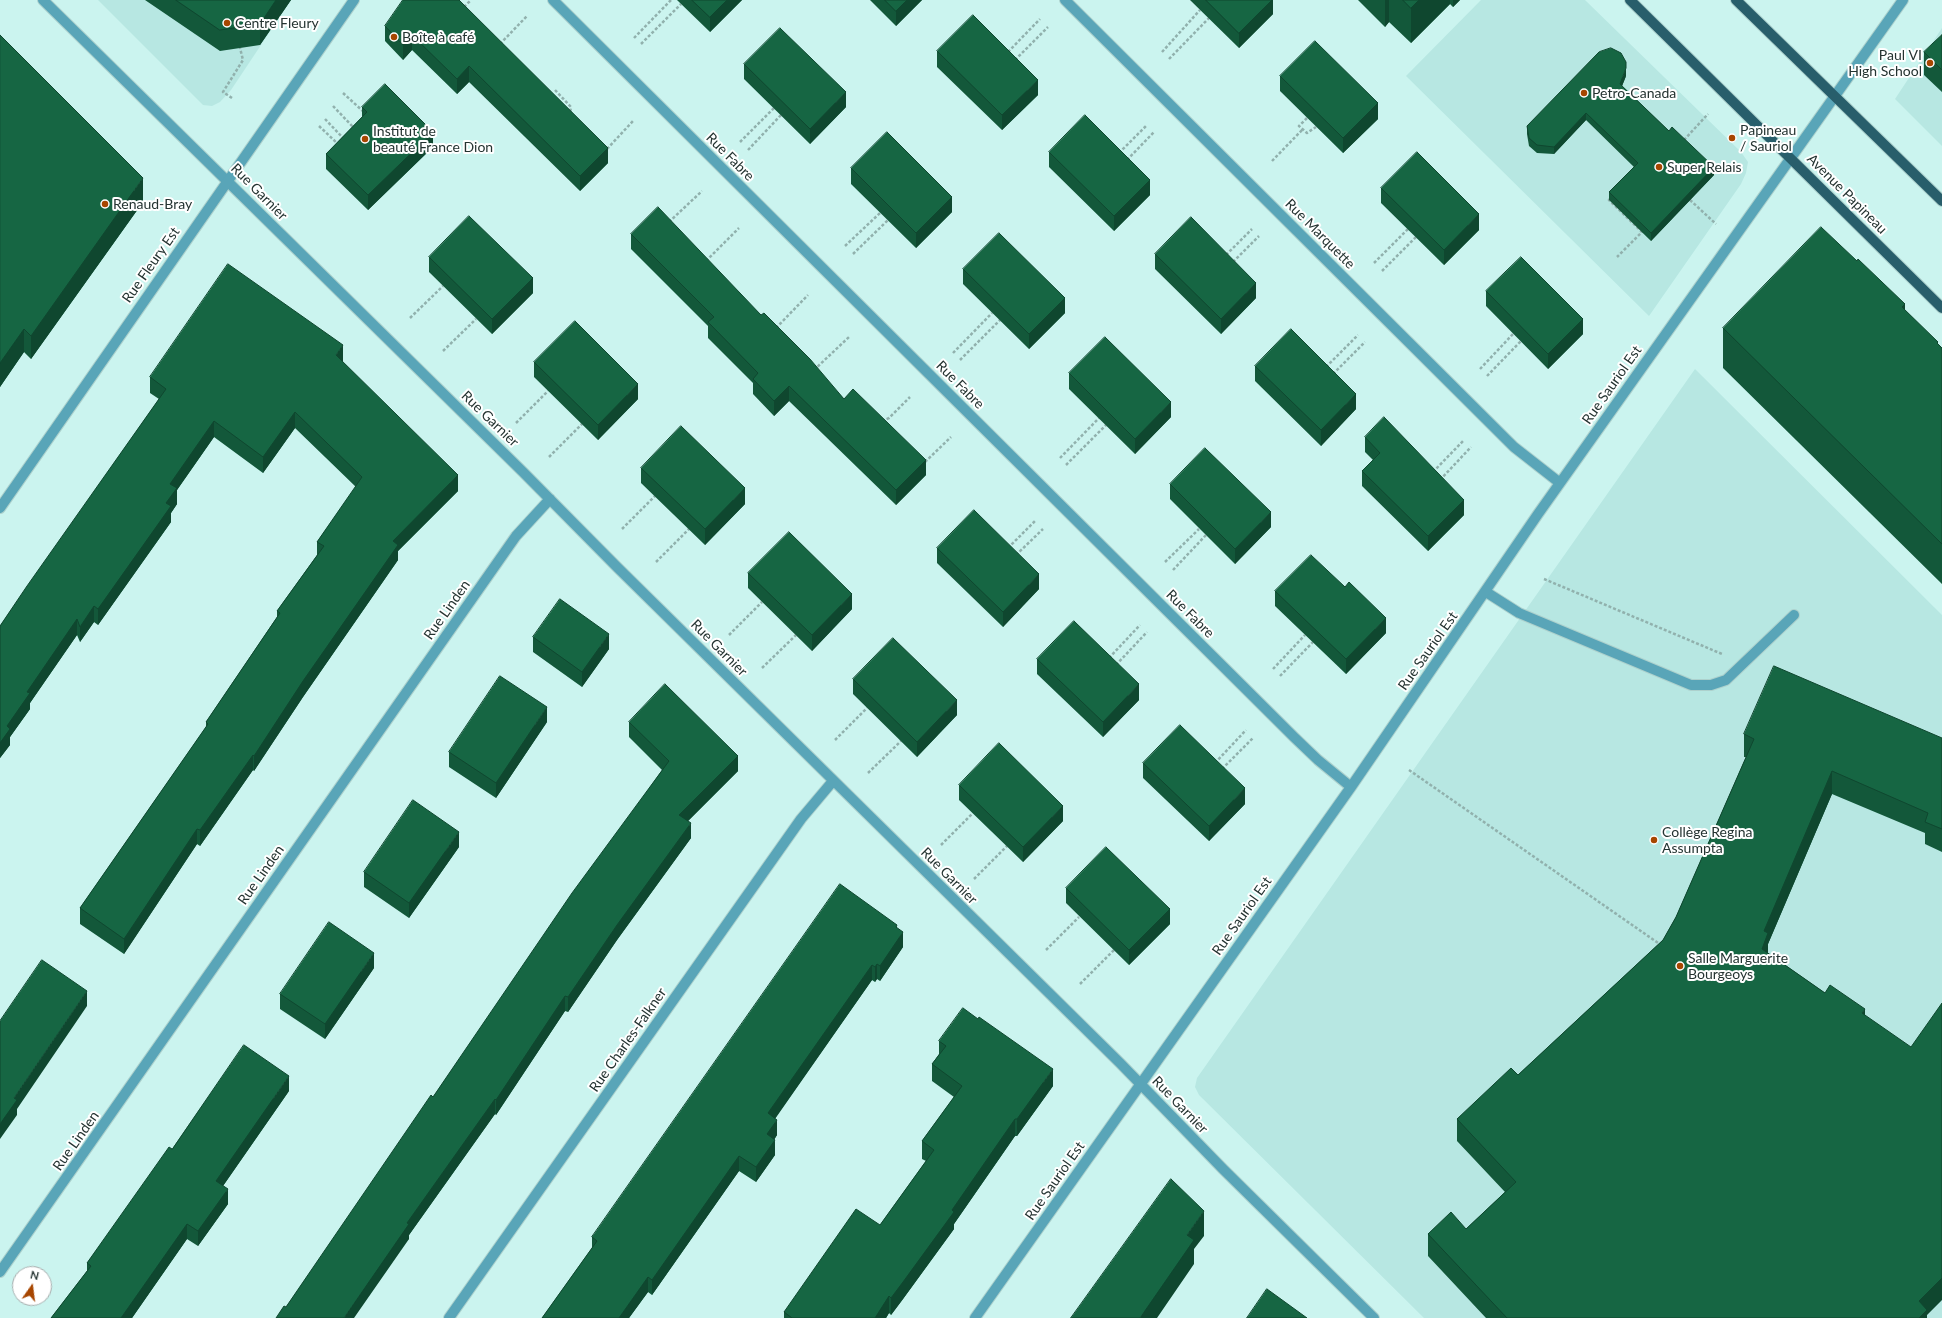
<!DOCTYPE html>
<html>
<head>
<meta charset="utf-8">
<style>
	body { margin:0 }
	#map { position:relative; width:1942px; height:1318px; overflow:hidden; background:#cbf4ef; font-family:Lato,sans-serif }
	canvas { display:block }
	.north { position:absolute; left:12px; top:1266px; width:40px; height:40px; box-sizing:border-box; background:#fff; border:1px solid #a7adad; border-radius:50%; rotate:14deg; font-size:11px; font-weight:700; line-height:16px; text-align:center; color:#243331 }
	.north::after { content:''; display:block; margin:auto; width:14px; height:18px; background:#a74600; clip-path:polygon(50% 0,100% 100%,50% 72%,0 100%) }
</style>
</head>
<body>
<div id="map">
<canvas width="1942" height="1318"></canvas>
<div class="north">N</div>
</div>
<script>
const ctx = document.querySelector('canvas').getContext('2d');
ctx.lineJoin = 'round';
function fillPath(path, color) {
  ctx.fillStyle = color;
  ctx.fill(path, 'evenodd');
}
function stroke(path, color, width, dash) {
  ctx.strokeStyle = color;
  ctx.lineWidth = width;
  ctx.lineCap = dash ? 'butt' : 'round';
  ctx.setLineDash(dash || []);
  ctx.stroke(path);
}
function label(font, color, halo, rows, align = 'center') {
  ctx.font = font + ' Lato,sans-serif';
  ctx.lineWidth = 4;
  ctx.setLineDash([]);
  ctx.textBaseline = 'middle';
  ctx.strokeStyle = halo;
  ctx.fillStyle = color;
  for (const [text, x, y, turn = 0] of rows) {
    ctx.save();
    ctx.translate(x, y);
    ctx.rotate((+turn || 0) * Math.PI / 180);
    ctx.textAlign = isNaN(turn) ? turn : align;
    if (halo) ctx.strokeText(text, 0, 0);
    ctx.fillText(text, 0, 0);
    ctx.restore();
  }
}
const built = new Path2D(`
	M98 0H291L231 90 220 102 212 106 203 105Z
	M1481 0H1585L1741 152 1748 162 1746 173 1741 184 1649 316 1406 76Z
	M1942 28V146L1895 99Z
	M1695 369 1942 615V1318H1424L1199 1095 1195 1087 1197 1078Z`);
const path = new Path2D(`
	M464 7 471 0
	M634 38 671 0
	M500 44 527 16
	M641 44 681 4
	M1008 52 1040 19
	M1162 52 1200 10
	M1169 59 1209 18
	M1015 60 1048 27
	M555 90 571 107 570 113
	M343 93 365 113
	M232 98 223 92 243 60 240 48
	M333 106 354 128
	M1307 118 1299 126 1307 133 1316 127
	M325 119 344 139
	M319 126 338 144
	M1684 140 1708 114
	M740 142 774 108
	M607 149 633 121
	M748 150 781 115
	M1119 153 1147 125
	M1127 160 1154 132
	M1272 161 1303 129
	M1610 199 1609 200 1642 232 1617 257
	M1690 200 1716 224
	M669 222 702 191
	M845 246 880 213
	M853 254 888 220
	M1226 255 1252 229
	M706 261 739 228
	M1233 262 1259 236
	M1374 263 1408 229
	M1382 271 1416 237
	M410 318 443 286
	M776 328 808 295
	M443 351 476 319
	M953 353 992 313
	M960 360 1000 320
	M1326 367 1358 335
	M1480 369 1513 334
	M814 370 849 337
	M1333 374 1365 342
	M1487 376 1521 341
	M882 421 889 418 910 397
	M516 423 548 391
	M549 457 582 424
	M1060 458 1099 418
	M925 462 951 437
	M1066 465 1106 425
	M1433 472 1464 440
	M1440 480 1471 447
	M622 529 655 496
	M1008 548 1035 521
	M1016 555 1043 529
	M656 562 689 529
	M1165 562 1199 529
	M1173 570 1206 535
	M1544 579 1722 654
	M729 635 762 602
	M1109 658 1140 625
	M1116 665 1147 632
	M762 668 796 635
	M1273 669 1305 635
	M1280 676 1313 642
	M835 740 867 708
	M1215 763 1246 730
	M1222 769 1253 738
	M1409 770 1661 945
	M868 773 901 741
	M941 845 973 813
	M974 879 1007 846
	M1046 950 1079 917
	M1080 984 1114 950`);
const service = new Path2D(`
	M1486 592 1519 613 1691 685H1711L1726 680 1794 615`);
const minor = new Path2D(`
	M43 0 523 472 617 567 1120 1063 1223 1169 1374 1318
	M553 0 1295 738 1318 760 1351 787
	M1065 0 1514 447 1560 483
	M0 1272 516 536 550 499
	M449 1318 801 819 833 781
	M975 1318 1351 787 1538 514 1903 0`);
const tertiary = new Path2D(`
	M0 508 354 0`);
const primary = new Path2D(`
	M1630 0 1942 308
	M1736 0 1942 201`);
const wall = new Path2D(`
	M145 0H291L260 45 220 51Z
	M677 0H742L710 32Z
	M870 0H922L896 26Z
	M1190 0H1273V14L1239 48Z
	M1358 0H1460L1453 7 1450 4 1411 43 1389 22 1385 27Z
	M460 1 608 163 580 191 469 82 457 94 412 50 403 60 385 41V26Z
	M0 35 143 202 31 359 24 352 0 387Z
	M1942 35V92L1924 75V52Z
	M937 51 1038 95 1002 130 937 67Z
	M744 64 846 107 810 144 744 79Z
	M1280 76 1378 119 1343 153 1280 91Z
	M1626 76 1622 86 1714 175 1651 241 1609 200V192L1634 167 1586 120 1554 154 1537 153 1529 146 1527 134V126Z
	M362 107 433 147 368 210 326 169V154L362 117Z
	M1049 152 1150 195 1114 231 1049 167Z
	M851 168 952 212 916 248 851 184Z
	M1381 188 1479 230 1444 265 1381 203Z
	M631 234 761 315 844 399 926 475 896 505 789 401 774 416 753 394V383L708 338V326L631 249Z
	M1155 254 1256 298 1221 334 1155 269Z
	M429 257 533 293 492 334 429 272Z
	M963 269 1065 313 1029 349 963 284Z
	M1486 291 1583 334 1548 369 1486 306Z
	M1905 310 1942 348V584L1723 368V328Z
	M342 361 458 491 398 551V560L303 697 254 771 253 770 200 846 197 844 124 954 80 924V908L206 727V722L277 617V611L317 555V542L356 487 295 428 263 473 214 437 177 490V504L171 513V522L98 625 94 622 80 642 77 635 30 703V709L10 737V745L0 758V626L159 399 150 393V377L343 361Z
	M534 362 638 399 598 440 534 377Z
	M1255 366 1356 409 1321 446 1255 381Z
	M1069 373 1171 417 1135 454 1069 389Z
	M1365 437 1464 515 1428 551 1362 486V471L1373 460 1365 452Z
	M641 468 745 504 705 545 641 483Z
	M1170 484 1271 527 1235 564 1170 499Z
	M937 548 1039 589 1003 627 937 563Z
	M748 573 852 609 812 651 748 588Z
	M1275 591 1386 633 1346 674 1275 606Z
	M533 637 609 649 582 687 533 652Z
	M1037 659 1139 700 1103 737 1037 674Z
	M853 679 957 715 917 757 853 694Z
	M547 722 496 798 449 767V752Z
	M629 722 738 771 688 821 691 838 617 940 568 1012 565 1011 496 1115 495 1114 409 1235V1239L286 1307 662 770 629 737Z
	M1744 734 1942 738V852L1925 844V833L1832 794 1768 944V953L1825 993 1865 1015 1927 1315V1318H1486L1428 1256V1234L1466 1229 1505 1192 1457 1141V1119L1518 1075 1663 940 1676 917 1746 757H1744Z
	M1143 763 1245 804 1209 841 1143 778Z
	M959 785 1063 821 1023 862 959 800Z
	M459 847 409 918 364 887V872Z
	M1066 888 1170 924 1129 965 1066 903Z
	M897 928 903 947 880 981 877 979 875 982 872 980 775 1118 777 1135 774 1140 775 1155 756 1182 739 1171 652 1295 648 1292 629 1318H542L592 1248V1237Z
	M374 968 325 1039 280 1009V994Z
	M939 1041 1053 1086 1017 1136H1015L954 1224V1229L903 1299 891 1315 889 1313 886 1318H784V1312L880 1225 926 1161 922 1159V1141L954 1097 932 1081V1064L939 1054Z
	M289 1091 223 1186 228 1204 198 1246 187 1239 132 1318H51L87 1271V1263L172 1149Z`);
const shadedWall = new Path2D(`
	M276 0H291L260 45V24Z
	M727 0H742L710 32V17Z
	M907 0H922L896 26V11Z
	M1272 0H1273V14L1239 48V33Z
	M1385 0H1389V22L1385 27Z
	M1419 0H1450V4L1411 43V8Z
	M1453 0H1460L1453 7Z
	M412 35V50L403 60V45Z
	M469 66V82L457 94V79Z
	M1626 68V76L1620 91V84Z
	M1038 80V95L1002 130V115Z
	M846 92V107L810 144V129Z
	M1378 103V119L1343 153V138Z
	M1586 113V120L1554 154V147Z
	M433 132V147L368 210V195Z
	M608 148V163L580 191V176Z
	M1714 167V175L1651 241V233Z
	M143 178V202L31 359V336Z
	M1150 180V195L1114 231V216Z
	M952 197V212L916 248V233Z
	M1479 214V230L1444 265V250Z
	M533 278V293L492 334V319Z
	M1256 283V298L1221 334V319Z
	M1065 298V313L1029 349V334Z
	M1905 304V344L1902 307Z
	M1583 319V334L1548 369V354Z
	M24 329V352L0 387V363Z
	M343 345V361L336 371V355Z
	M638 384V399L598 440V425Z
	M789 386V401L774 416V401Z
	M1356 394V409L1321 446V430Z
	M1171 402V417L1135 454V439Z
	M295 412V428L263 473V457Z
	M214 421V437L177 490V504L171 513V522L98 625V609L166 503 170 484Z
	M926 460V475L896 505V490Z
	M458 475V491L398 551V560L303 697 254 771V756L393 541Z
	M745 488V504L705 545V529Z
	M1464 500V515L1428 551V536Z
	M1271 512V527L1235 564V549Z
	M1039 574V589L1003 627V612Z
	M852 594V609L812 651V635Z
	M94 606V622L80 642V627Z
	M1386 618V633L1346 674V659Z
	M77 619V635L30 703V709L10 737V745L0 758V743L7 726 27 692Z
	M609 634V649L582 687V672Z
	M1139 684V700L1103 737V722Z
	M957 700V715L917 757V742Z
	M547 707V722L496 798V783Z
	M253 755V770L200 846V830Z
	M738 756V771L679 830V815Z
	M1832 771V794L1768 944V956L1762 949 1764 931Z
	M1245 788V804L1209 841V826Z
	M1063 806V821L1023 862V847Z
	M691 823V838L617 940 568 1012V997L617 925Z
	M197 829V844L124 954V939Z
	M459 832V847L409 918V903Z
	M1170 909V924L1129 965V950Z
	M897 925V940L903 932V947L880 981V966Z
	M374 953V968L325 1039V1024Z
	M877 964V979L875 982V967Z
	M872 965V980L768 1129V1113Z
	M87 991V1006L17 1109V1115L0 1139V1124L14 1098Z
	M565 996V1011L496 1115V1100Z
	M1865 1009V1031L1862 1013Z
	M1053 1069V1086L1017 1136V1119Z
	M289 1076V1091L216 1196V1181Z
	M495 1099V1114L409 1235V1239L354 1318H344L407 1223Z
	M1015 1119V1136L954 1224V1229L903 1299 891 1315V1298Z
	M777 1120V1135L767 1150V1134Z
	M775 1140V1155L756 1182V1167Z
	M739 1156V1171L652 1295V1280Z
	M228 1189V1204L198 1246V1231Z
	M1204 1211V1236L1194 1249V1264L1157 1318H1140L1187 1235Z
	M187 1224V1239L132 1318H121Z
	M648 1277V1292L629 1318H619Z
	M1942 1278V1300L1927 1315V1318H1919V1301Z
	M889 1296V1313L886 1318H875Z`);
const building = new Path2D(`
	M176 0H276L260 24 220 30Z
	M403 0H459L608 148 580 176 469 66 457 79 412 35 403 45 385 26Z
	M692 0H727L710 17Z
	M885 0H907L896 11Z
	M1206 0H1272L1239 33Z
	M1403 0H1419L1411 8Z
	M973 15 1038 80 1002 115 937 51Z
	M780 28 846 92 810 129 744 64Z
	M0 35 143 178 31 336 24 329 0 363Z
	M1942 35V70L1924 52Z
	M1315 41 1378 103 1343 138 1280 76Z
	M1611 48 1621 53 1626 62V68L1620 84 1669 131 1672 127 1714 167 1651 233 1609 192 1638 163 1586 113 1554 147 1537 145 1529 138 1527 126 1599 52Z
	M385 84 433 132 368 195 326 154 367 112 362 107Z
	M1085 115 1150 180 1114 216 1049 152Z
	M887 132 952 197 916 233 851 168Z
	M1417 152 1479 214 1444 250 1381 188Z
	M658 207 761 315 764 313 810 359 844 399 853 389 926 460 896 490 789 386 774 401 753 379 758 373 708 322 714 317 631 234Z
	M469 216 533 278 492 319 429 257Z
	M1191 217 1256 283 1221 319 1155 254Z
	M1821 227 1857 261 1858 259 1905 304 1902 307 1938 342 1937 343 1942 348V544L1723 328Z
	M999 233 1065 298 1029 334 963 269Z
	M1521 257 1583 319 1548 354 1486 291Z
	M228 264 343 345 336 355 458 475 393 541 398 545 303 681 254 756 253 755 200 830 197 829 124 939 80 908 208 724 206 722 280 613 277 611 324 546 317 542 362 477 295 412 263 457 214 421 170 484 177 488 166 503 171 506 98 609 94 606 80 627 77 619 27 692 30 693 7 726 10 729 0 743V626L27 586 166 389 150 377Z
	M575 321 638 384 598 425 534 362Z
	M1291 329 1356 394 1321 430 1255 366Z
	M1105 337 1171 402 1135 439 1069 373Z
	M1384 417 1464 500 1428 536 1362 471 1380 453 1365 437Z
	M681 426 745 488 705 529 641 468Z
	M1205 448 1271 512 1235 549 1170 484Z
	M974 510 1039 574 1003 612 937 548Z
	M789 532 852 594 812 635 748 573Z
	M1311 555 1345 587 1349 582 1386 618 1346 659 1275 591Z
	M560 599 609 634 582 672 533 637Z
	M1074 621 1139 684 1103 722 1037 659Z
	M893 638 957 700 917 742 853 679Z
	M1774 666 1942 738V829L1925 822 1928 813 1832 771 1764 931 1768 933 1762 949 1825 993 1830 985 1865 1009 1862 1013 1911 1047 1942 1003V1278L1919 1301 1927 1310 1919 1318H1507L1428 1234 1451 1212 1466 1229 1516 1182 1457 1119 1511 1068 1518 1075 1663 940 1676 917 1754 739 1744 734Z
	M500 676 547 707 496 783 449 752Z
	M665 684 738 756 679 815 691 823 617 925 568 997 565 996 496 1100 495 1099 407 1223 409 1224 344 1318H276L284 1306 286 1307 431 1095 433 1097 572 893 669 761 629 722Z
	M1180 725 1245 788 1209 826 1143 763Z
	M999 743 1063 806 1023 847 959 785Z
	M413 800 459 832 409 903 364 872Z
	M1106 847 1170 909 1129 950 1066 888Z
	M840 884 897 925 896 927 903 932 880 966 877 964 875 967 872 965 768 1113 777 1120 767 1134 775 1140 756 1167 739 1156 652 1280 648 1277 619 1318H542L597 1241 592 1237Z
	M329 922 374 953 325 1024 280 994Z
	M42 960 87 991 14 1098 17 1100 0 1124V1021Z
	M963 1008 978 1019 979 1017 1053 1069 1017 1119H1015L952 1210 954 1212 903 1282 891 1298 889 1296 875 1318H792L784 1312 856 1209 880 1225 934 1150 922 1141 962 1086 932 1064 946 1046 939 1041Z
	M244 1045 289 1076 216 1181 228 1189 198 1231 187 1224 121 1318H51L91 1266 87 1263 169 1147 172 1149Z
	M1171 1179 1204 1211 1187 1235 1194 1240 1140 1318H1071Z
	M1267 1289 1307 1318H1247Z`);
const markers = [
	[227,23,4,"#a74600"],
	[394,37,4,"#a74600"],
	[1930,63,4,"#a74600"],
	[1584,93,4,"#a74600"],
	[1732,138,4,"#a74600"],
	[365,139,4,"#a74600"],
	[1659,167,4,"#a74600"],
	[105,204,4,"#a74600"],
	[1654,840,4,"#a74600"],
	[1680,966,4,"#a74600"]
];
const poiNames = [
	["Centre Fleury",235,23],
	["Boîte à café",402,37],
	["Paul VI",1922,55,"right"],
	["High School",1922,71,"right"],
	["Petro-Canada",1592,93],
	["Papineau",1740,130],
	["/ Sauriol",1740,146],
	["Institut de",373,131],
	["beauté France Dion",373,147],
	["Super Relais",1667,167],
	["Renaud-Bray",113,204],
	["Collège Regina",1662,832],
	["Assumpta",1662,848],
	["Salle Marguerite",1688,958],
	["Bourgeoys",1688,974]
];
const streetNames = [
	["Rue Fabre",730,157,45],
	["Rue Garnier",259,192,45],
	["Avenue Papineau",1847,194,45],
	["Rue Marquette",1320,234,45],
	["Rue Fleury Est",151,265,-55],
	["Rue Fabre",960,385,45],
	["Rue Sauriol Est",1612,385,-55],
	["Rue Garnier",490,419,44],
	["Rue Linden",447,610,-55],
	["Rue Fabre",1190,614,45],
	["Rue Garnier",719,648,45],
	["Rue Sauriol Est",1428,651,-55],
	["Rue Linden",261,875,-55],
	["Rue Garnier",949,876,45],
	["Rue Sauriol Est",1242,916,-55],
	["Rue Charles-Falkner",628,1040,-55],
	["Rue Garnier",1180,1105,46],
	["Rue Linden",76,1141,-55],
	["Rue Sauriol Est",1055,1181,-55]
];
fillPath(built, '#b7e7e2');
stroke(service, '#add1cd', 12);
stroke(minor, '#add1cd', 12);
stroke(tertiary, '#add1cd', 12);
stroke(primary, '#add1cd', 12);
stroke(path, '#91b1ad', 2.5, [3, 2]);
stroke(service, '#59a5b8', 10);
stroke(minor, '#59a5b8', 10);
stroke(tertiary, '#59a5b8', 10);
stroke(primary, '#285e6b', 10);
fillPath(wall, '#13583a');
fillPath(shadedWall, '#0f472f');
fillPath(building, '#166643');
stroke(building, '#0f472f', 1);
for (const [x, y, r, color] of markers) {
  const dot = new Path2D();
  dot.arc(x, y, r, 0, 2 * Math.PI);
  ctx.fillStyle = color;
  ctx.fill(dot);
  stroke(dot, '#fff', 1.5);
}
label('14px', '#243331', '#fff', poiNames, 'left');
label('14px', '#243331', '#fff', streetNames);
</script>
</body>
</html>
